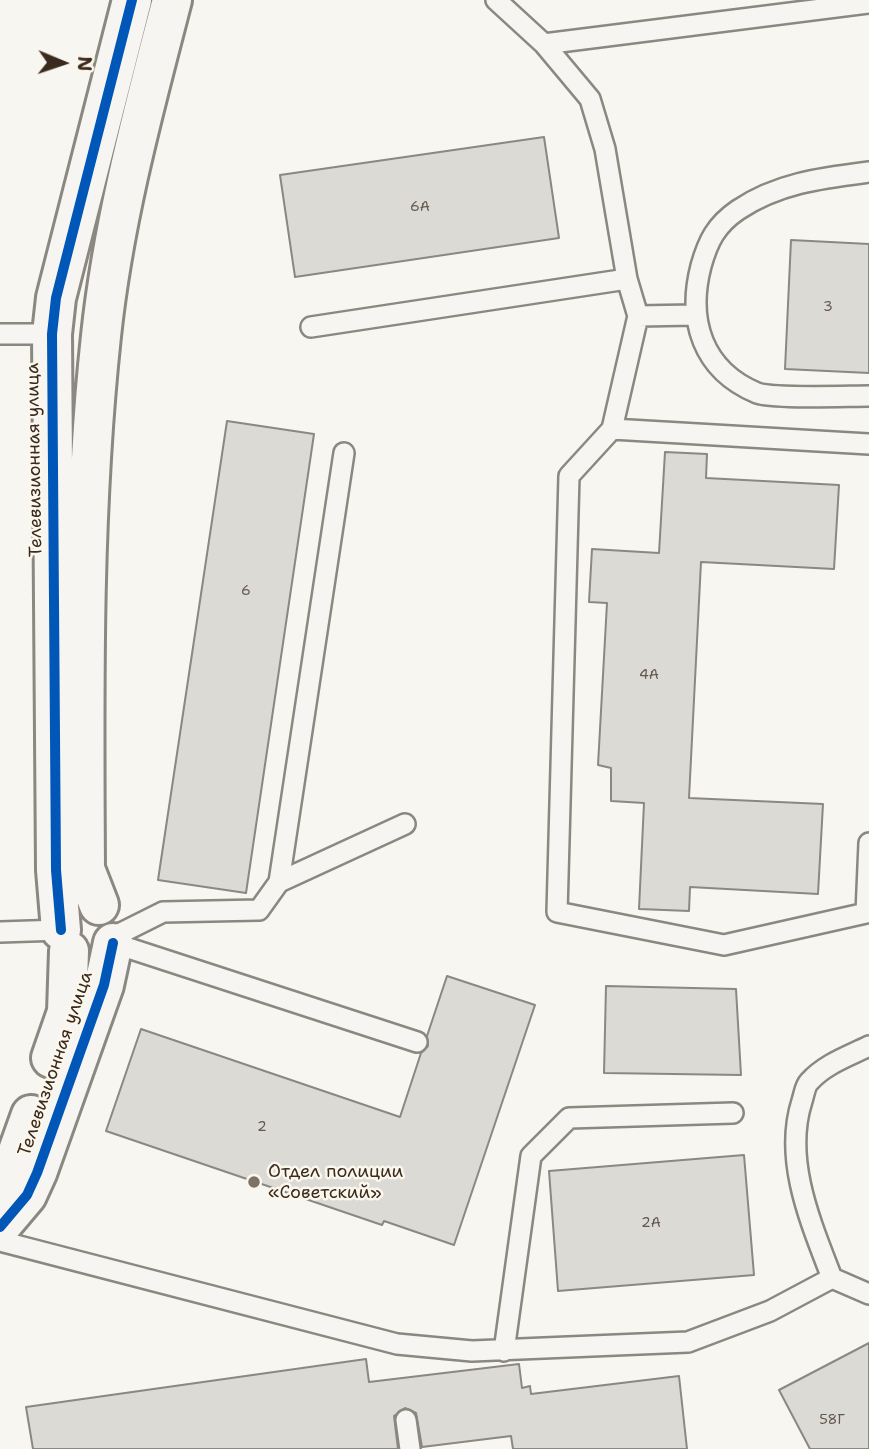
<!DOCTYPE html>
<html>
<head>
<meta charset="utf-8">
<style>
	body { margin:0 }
	#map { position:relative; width:869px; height:1449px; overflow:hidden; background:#f8f6f0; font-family:"Shantell Sans",sans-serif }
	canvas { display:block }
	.north { position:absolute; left:28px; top:28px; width:70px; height:70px; -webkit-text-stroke:5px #fbf7ec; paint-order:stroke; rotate:92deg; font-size:19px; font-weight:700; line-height:28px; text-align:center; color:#3b2a1e }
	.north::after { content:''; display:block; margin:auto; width:24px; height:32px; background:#3b2a1e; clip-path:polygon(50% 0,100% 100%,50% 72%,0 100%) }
</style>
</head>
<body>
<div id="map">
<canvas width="869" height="1449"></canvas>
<div class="north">N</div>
</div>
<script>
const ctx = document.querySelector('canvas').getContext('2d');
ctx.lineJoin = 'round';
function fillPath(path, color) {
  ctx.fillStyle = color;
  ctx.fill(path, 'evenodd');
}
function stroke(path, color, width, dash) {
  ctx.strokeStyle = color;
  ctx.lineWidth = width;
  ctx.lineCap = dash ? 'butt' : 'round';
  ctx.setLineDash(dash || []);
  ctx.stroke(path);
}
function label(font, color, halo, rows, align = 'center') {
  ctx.font = font + ' "Shantell Sans",sans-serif';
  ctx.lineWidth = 5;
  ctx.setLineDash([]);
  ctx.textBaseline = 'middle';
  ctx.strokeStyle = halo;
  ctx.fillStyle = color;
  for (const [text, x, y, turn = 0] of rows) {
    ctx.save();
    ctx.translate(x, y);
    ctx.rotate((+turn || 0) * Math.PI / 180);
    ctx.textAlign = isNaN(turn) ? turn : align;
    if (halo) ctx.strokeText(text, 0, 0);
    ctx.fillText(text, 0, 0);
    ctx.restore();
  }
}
const building = new Path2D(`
	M544 137 559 238 295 277 280 175Z
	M791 240 869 244V373L785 369Z
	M227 421 314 434 246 893 158 880Z
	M665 452 707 454 706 478 839 485 834 569 701 562 689 798 823 804 818 894 690 887 689 911 639 909 644 803 611 801V768L598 765 607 603 589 602 592 549 659 553Z
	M447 976 535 1005 454 1245 384 1221 382 1225 106 1131 141 1029 400 1117 421 1053 428 1046 427 1036Z
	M606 986 736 989 741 1075 604 1073Z
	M744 1155 754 1275 558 1291 549 1171Z
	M869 1343V1449H810L779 1390Z
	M366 1359 369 1382 519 1364 522 1388 530 1386 531 1394 679 1376 687 1449H513L511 1436 422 1447 416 1413 405 1408 394 1416 398 1449H33L26 1407Z`);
const lane = new Path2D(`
	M496 0 544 44 869 3
	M869 172C822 178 778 183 738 210 716 225 708 241 701 266 687 320 702 370 757 393 774 399 847 396 869 396
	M627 279 638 316 694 315
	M638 316 612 429 569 476 557 912 724 945 866 913 869 843
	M311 327 627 279 605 149 590 99 544 44
	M0 334H52
	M612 429 869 444
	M279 882 344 453
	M0 932 61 930
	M115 936 163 912 259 910 279 882 405 824
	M113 943 417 1042
	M869 1046C849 1056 825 1064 809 1082 805 1086 804 1095 802 1101 783 1160 811 1223 832 1278L869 1294
	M0 1241 397 1344 472 1351 688 1342 770 1311 832 1278
	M504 1351 531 1156 569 1118 733 1113
	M406 1420 410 1449`);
const street = new Path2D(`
	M99 905 85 869C84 691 82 513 101 336 113 222 143 111 172 0
	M61 930 56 870 52 334 56 298 132 0
	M51 1058 67 1012 69 951
	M0 1179 17 1154 31 1115
	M0 1227 27 1195 37 1173 104 985 113 943`);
const cycleway = new Path2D(`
	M61 930 56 870 52 334 56 298 132 0
	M0 1227 27 1195 37 1173 104 985 113 943`);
const markers = [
	[254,1182,7,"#7d7168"]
];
const numberNames = [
	["6А",420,207],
	["3",828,307],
	["6",246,591],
	["4А",649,675],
	["2",262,1127],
	["2А",651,1223],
	["58Г",832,1420]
];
const streetNames = [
	["Телевизионная улица",35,460,-91],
	["Телевизионная улица",56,1064,-71]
];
const poiNames = [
	["Отдел полиции",268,1172],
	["«Советский»",268,1193]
];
fillPath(building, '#dcdad5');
stroke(building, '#8b8781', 2);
stroke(lane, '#8b8781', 24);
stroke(street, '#8b8781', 44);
stroke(lane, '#f6f5f1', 19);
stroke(street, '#f6f5f1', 38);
stroke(cycleway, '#0057b8', 10);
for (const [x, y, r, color] of markers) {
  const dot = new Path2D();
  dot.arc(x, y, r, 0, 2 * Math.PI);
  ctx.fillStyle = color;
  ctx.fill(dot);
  stroke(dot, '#fbf7ec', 2.5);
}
label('14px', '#63564c', null, numberNames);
label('18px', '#3b2a1e', '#fbf7ec', streetNames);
label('18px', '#3b2a1e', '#fbf7ec', poiNames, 'left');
</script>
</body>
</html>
